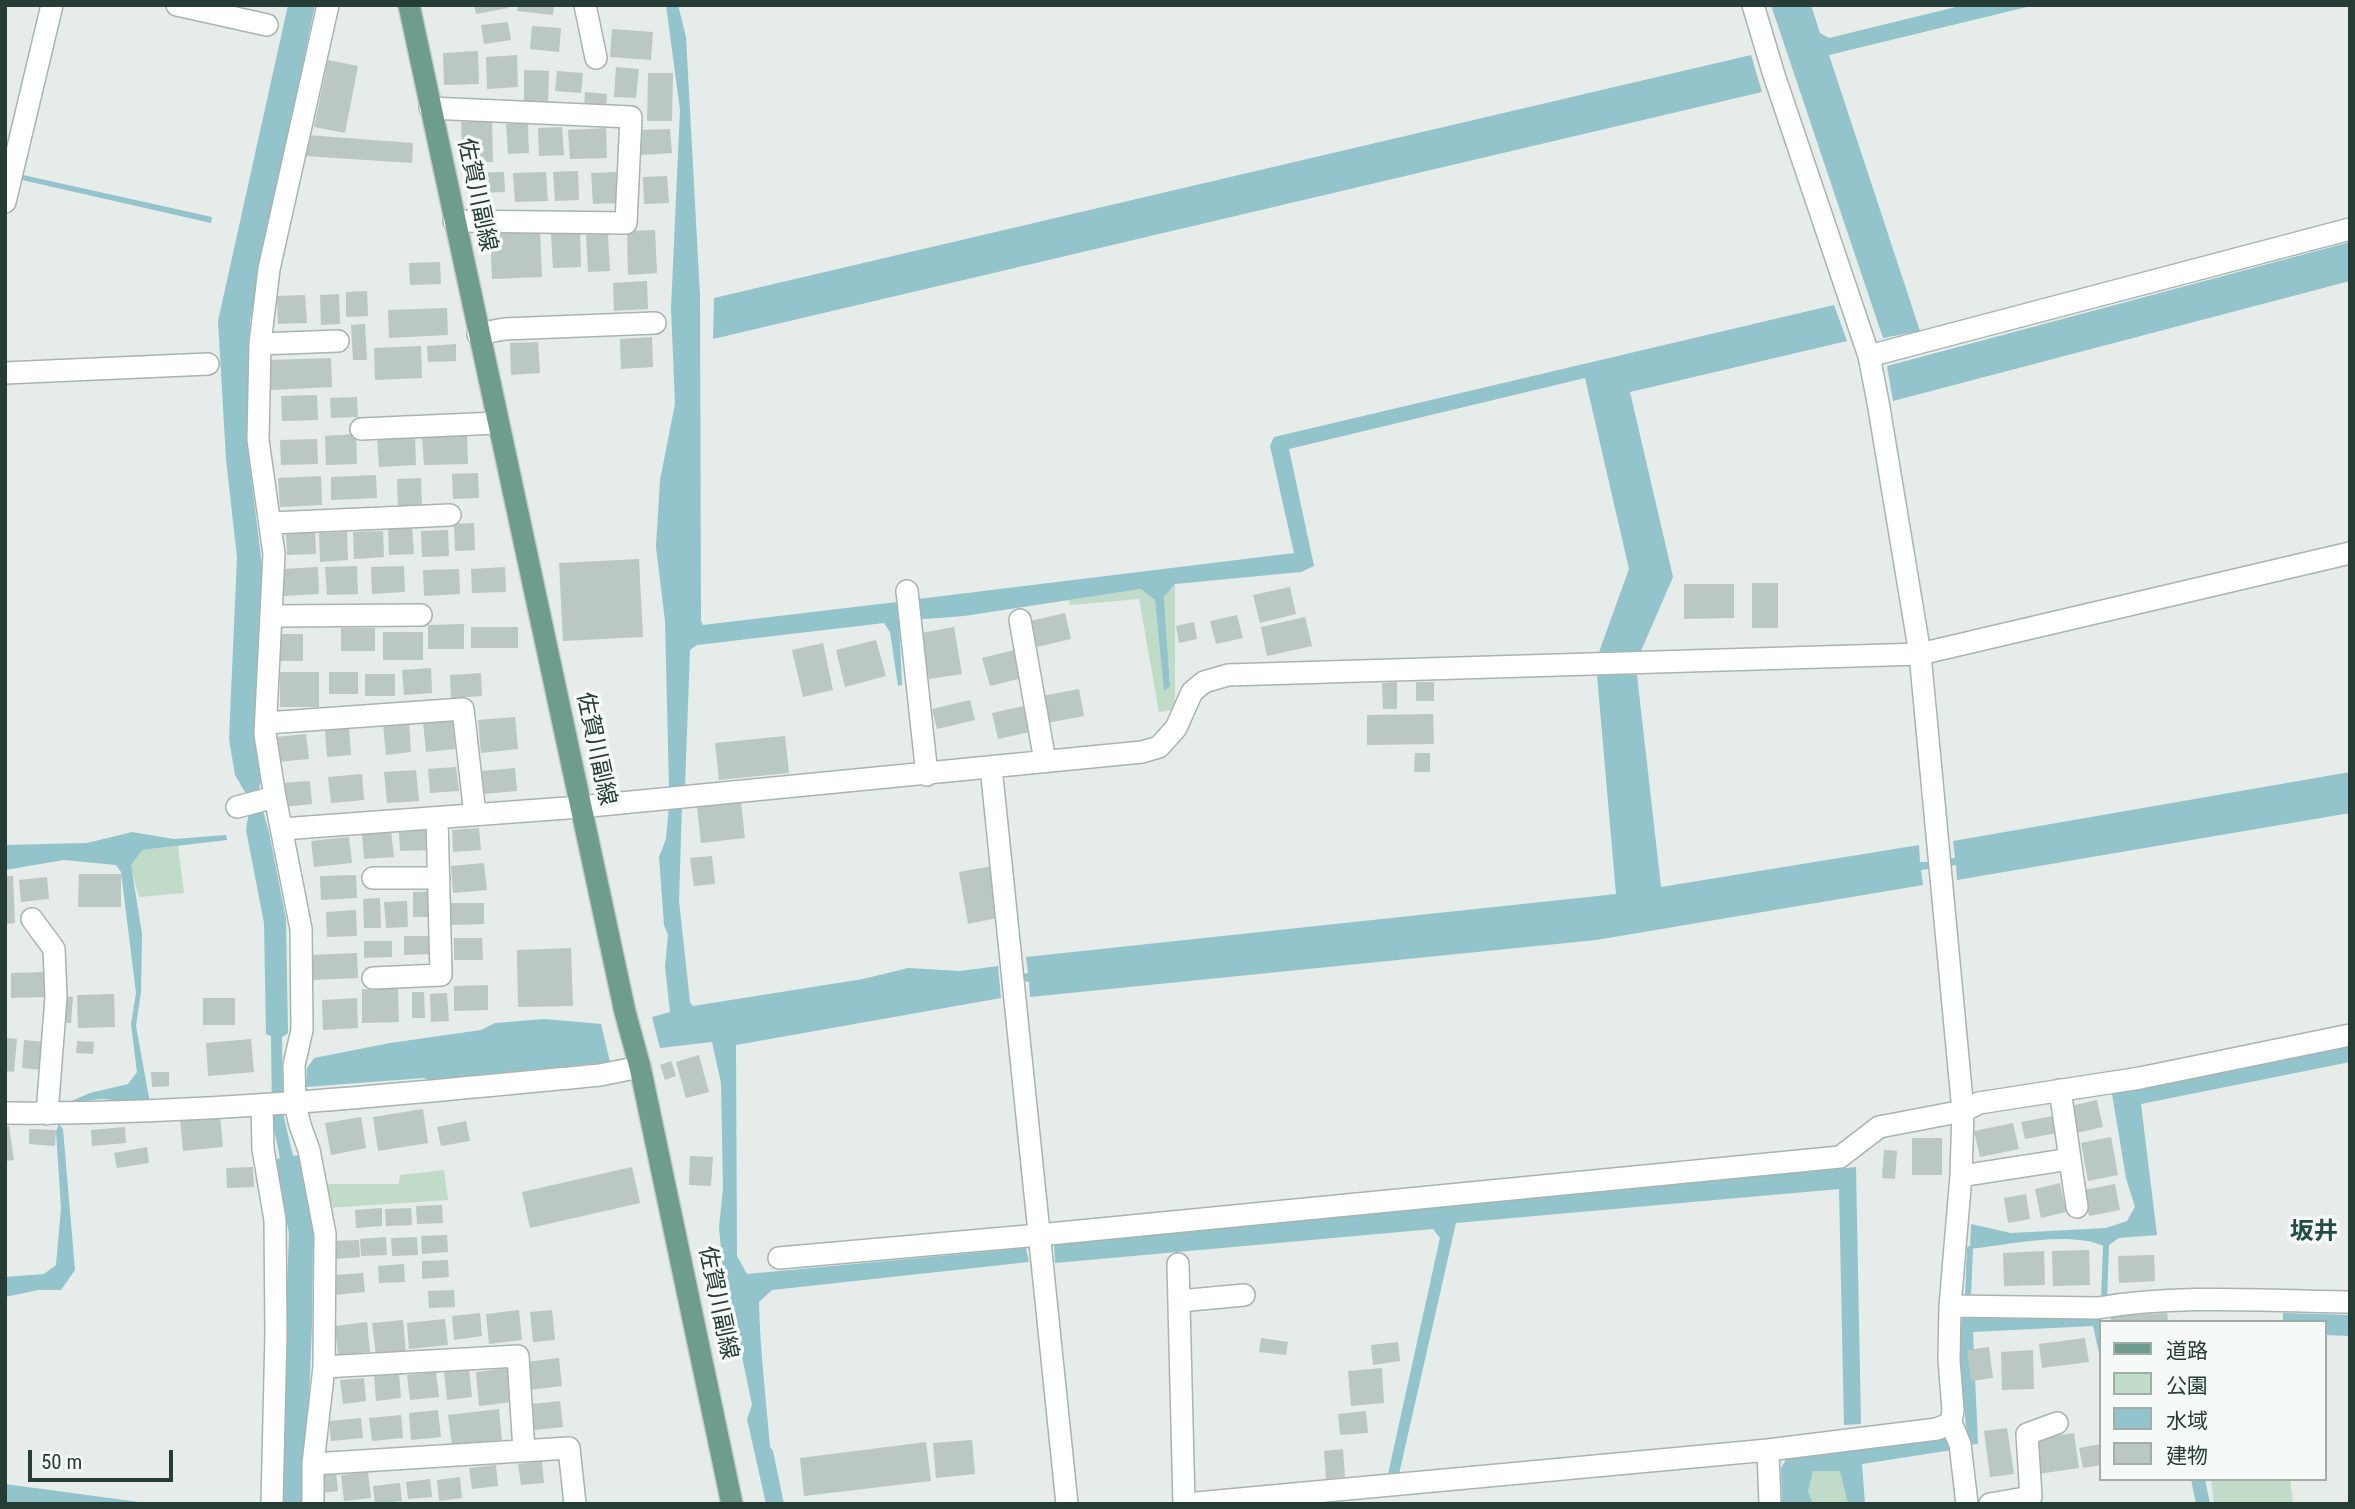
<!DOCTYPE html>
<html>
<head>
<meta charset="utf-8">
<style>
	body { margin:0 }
	#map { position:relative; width:2355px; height:1509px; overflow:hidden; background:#e5ece9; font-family:"Roboto Condensed","Noto Sans JP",sans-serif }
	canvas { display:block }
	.frame { position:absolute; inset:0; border:7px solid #263c36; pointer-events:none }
	.legend { position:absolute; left:2099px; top:1320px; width:228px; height:161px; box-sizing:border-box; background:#f5f9f7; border:2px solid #a2adaa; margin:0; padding:9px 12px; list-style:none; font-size:21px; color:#263c36 }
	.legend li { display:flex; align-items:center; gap:14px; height:35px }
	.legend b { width:35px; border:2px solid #a2adaa }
	.scale { position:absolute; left:28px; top:1450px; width:145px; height:32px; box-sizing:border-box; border:4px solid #263c36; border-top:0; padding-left:9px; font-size:21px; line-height:24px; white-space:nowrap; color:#263c36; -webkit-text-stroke:5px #f5f9f7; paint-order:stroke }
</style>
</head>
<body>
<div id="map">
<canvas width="2355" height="1509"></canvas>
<div class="frame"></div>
<ul class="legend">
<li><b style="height:9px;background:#6e9d90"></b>道路</li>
<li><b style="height:19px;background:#c0dbc7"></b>公園</li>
<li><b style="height:19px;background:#93c3cb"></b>水域</li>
<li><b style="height:19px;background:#bac7c2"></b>建物</li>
</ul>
<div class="scale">50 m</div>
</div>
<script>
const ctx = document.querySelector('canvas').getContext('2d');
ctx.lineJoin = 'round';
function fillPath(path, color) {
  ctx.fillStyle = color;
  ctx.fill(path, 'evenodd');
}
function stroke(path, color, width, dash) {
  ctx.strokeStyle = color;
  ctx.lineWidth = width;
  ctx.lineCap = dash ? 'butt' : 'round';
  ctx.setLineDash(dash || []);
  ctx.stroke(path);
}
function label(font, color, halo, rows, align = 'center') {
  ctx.font = font + ' "Roboto Condensed","Noto Sans JP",sans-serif';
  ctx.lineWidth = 7;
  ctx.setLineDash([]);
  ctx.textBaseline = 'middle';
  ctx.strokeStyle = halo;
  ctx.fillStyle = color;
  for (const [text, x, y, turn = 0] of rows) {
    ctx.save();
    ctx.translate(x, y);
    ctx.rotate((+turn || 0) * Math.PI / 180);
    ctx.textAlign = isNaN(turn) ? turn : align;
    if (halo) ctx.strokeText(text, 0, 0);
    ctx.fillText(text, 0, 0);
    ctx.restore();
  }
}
const green = new Path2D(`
	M1175 584V710L1159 712 1139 599 1070 605 1069 600 1142 589 1155 600 1165 690 1170 685 1164 597Z
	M178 846 184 893 139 897 130 865 141 850Z
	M444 1170 448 1200 327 1208 323 1184H399L400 1175Z
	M1813 1471H1841L1848 1504H1813L1808 1491Z
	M2211 1479H2290L2293 1504H2214Z`);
const water = new Path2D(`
	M288 5H315L250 321 247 443 263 574 254 735 262 776 258 793 269 832 286 919 288 1033 282 1037 283 1113 293 1156 299 1155 313 1232 312 1324 305 1504 279 1503 289 1233 274 1160 280 1158 272 1119 271 1036 266 1034 264 923 246 830 249 811 246 794 235 775 229 739 237 557 226 459 218 321Z
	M666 5H678L686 37 700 295 701 621 703 625 897 602 899 608 918 599 1294 553 1270 446 1274 437 1834 305 1847 341 1630 392 1673 577 1641 651 1599 652 1629 569 1585 378 1289 449 1314 566 1301 572 1175 584 1164 597 1170 686 1164 691 1155 600 1141 589 964 616 899 621 902 685 898 686 890 632 884 623 697 645 690 650 685 786 669 787 665 621 656 547 660 480 675 404 671 308 680 110Z
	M1771 5H1811L1820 33 1829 38 1964 5H2035L1829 55 1920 331 1883 338Z
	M1751 55 1762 92 713 339 714 298Z
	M23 175 212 217 211 223 22 180Z
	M2350 242V281L1893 401 1887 366Z
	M1597 675H1637L1661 887 1919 845 1920 862H1928L1929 869 1921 870 1923 885 1596 940 1030 997 1029 982 1024 981V974L1028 973 1026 957 1616 894Z
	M2350 772V813L1957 880 1956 865 1949 866 1948 859 1955 858 1953 841Z
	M682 804 679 901 690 1002 693 1006 863 979 908 968 960 971 998 966 1001 998 736 1045 737 1256 747 1274 1026 1248 1029 1262 772 1290 759 1302C760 1350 766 1398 770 1447L773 1451 784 1504H766L747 1419 752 1405 739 1342 725 1294 719 1227 723 1189 721 1083 712 1042 660 1048 652 1017 670 1012 665 966 668 935 664 925 659 857 666 839 669 806Z
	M132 832 174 839 226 835 227 840 142 850 131 865 142 934 141 992 136 1026 150 1103 101 1099 67 1103 90 1093 128 1084 137 1072 131 1024 136 993 121 872 116 865 64 860 5 870V845L87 843Z
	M544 1019 601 1024 610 1062 429 1080 424 1078 306 1087 307 1068 314 1058 390 1043 481 1030 495 1023Z
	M2350 1046V1062L2141 1104 2157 1235 2119 1238 2106 1247C2070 1230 2009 1245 1970 1249L1971 1224 2011 1233 2106 1228 2127 1221 2135 1207 2126 1178 2112 1094Z
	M59 1124 63 1129 75 1270 61 1290H38L5 1297V1277L44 1274 56 1265 61 1208 56 1131Z
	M1856 1167 1861 1424 1844 1425 1839 1189 1456 1223 1399 1474H1388L1440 1238 1433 1229 1055 1263 1054 1244Z
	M1969 1313 2100 1316 2101 1362 2093 1326 1973 1332 1978 1444 1968 1445 1959 1357 1962 1319Z
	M2283 1313 2350 1315V1336L2325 1335V1322H2283Z
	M1943 1436 1952 1443V1450L1862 1464 1865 1504H1848L1840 1471H1813L1808 1491 1813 1504H1782L1781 1468 1788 1456Z
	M2191 1479H2205L2210 1504H2196Z
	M5 1484 154 1504H5Z`);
const stream = new Path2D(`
	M1968 1295 1970 1249
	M2104 1299 2106 1247`);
const building = new Path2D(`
	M474 5H507L508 8 476 14Z
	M518 5H554L553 15 517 11Z
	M508 22 511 40 484 44 481 25Z
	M532 26 561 28 559 52 530 49Z
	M612 29 653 32 651 60 610 57Z
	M478 51 479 84 444 85 443 53Z
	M517 55 518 87 487 89 486 57Z
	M328 60 358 66 345 133 314 127Z
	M616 67 639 69 636 98 614 97Z
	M524 70 549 71 548 105H524Z
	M557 71 583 73 581 93 555 91Z
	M648 73H673L672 121H647Z
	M585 92 607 94 606 113 584 111Z
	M492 121 493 162 463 163 461 122Z
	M528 123 529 153 508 154 506 124Z
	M562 127 564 155 539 156 538 128Z
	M606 128 607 158 570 159 568 130Z
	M670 129 672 153 641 155 640 130Z
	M307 135 413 143 412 163 305 156Z
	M578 171 579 200 555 201 553 172Z
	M504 172 505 192 477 193 476 173Z
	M546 172 548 201 515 202 513 173Z
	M616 172 617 203 593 204 591 173Z
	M667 176 669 203 644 204 643 177Z
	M540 230 542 277 492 279 490 232Z
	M655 230 657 273 628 275 627 231Z
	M580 232 581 267 553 268 551 234Z
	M608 234 610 271 588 272 586 235Z
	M440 262 441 284 410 285 409 263Z
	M647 281 648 309 614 311 613 283Z
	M367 291 368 316 346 317V292Z
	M339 294 340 324 321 325 320 295Z
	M305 295 307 323 278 324 277 296Z
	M447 308 448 335 389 338 388 310Z
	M365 324 367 360H353L351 325Z
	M652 337 653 367 621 369 620 339Z
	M538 342 540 373 511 375 510 343Z
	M456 344V361L428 362 427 346Z
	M421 346 422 378 375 380 374 348Z
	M331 358 332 387 271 390 270 360Z
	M317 395 318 420 282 421 281 396Z
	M357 397 358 417 331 418 330 398Z
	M356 434 357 464 326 465 325 436Z
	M467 434 468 464 424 465 422 436Z
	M415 437 416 465 379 467 377 438Z
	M317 439 318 464 281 465 280 440Z
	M478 473 479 498 453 499 452 474Z
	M376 475 377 498 331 500V477Z
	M321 476 322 505 280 507 278 478Z
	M421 478 422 507 398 508 397 479Z
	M474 523 475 550 455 551 454 524Z
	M412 526 414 554 389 555 388 527Z
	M315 529 316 554 287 555 286 531Z
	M448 530 449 556 422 557 421 531Z
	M383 531 384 557 354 559 353 532Z
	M347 532 348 560 320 562 319 533Z
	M639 559 643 637 563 641 559 563Z
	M357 566 358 594 327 595 325 567Z
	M404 566 405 592 372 594 371 567Z
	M318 567 319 594 284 596 283 569Z
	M505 567 506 592 472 593 471 569Z
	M459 569 460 594 424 596 423 570Z
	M1752 583H1778V628H1752Z
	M1684 584H1734V618L1684 619Z
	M1290 587 1296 614 1260 623 1253 595Z
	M1065 613 1071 639 1037 647 1030 621Z
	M1237 615 1243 638 1216 644 1210 621Z
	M1305 617 1312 646 1267 656 1261 627Z
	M1194 622 1197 639 1179 643 1176 626Z
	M464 624V649H428V625Z
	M471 627H518V648H471Z
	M954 627 962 674 929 679 921 633Z
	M341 628H375V651H341Z
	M383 632H423V660H383Z
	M280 634H303V661H280Z
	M876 640 886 676 845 687 836 650Z
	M823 643 833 690 803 697 792 650Z
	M1014 650 1022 678 990 686 982 658Z
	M431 668 432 693 404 695 402 670Z
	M280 672H319V707H280Z
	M329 672H358V694H329Z
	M481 673 482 696 451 698 450 675Z
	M365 674H395V696H365Z
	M1397 682V709H1383L1382 683Z
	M1416 682H1434V701H1416Z
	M1079 689 1084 716 1047 723 1042 696Z
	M970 700 975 720 937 729 932 709Z
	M1028 705 1034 731 998 739 992 713Z
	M1433 714 1434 744 1367 745V715Z
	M515 717 518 749 481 753 478 720Z
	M453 720 455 749 426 752 423 722Z
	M409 722 411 752 386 755 383 724Z
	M349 728 351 755 327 757 325 731Z
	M306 734 309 759 277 762 275 737Z
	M785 736 789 773 719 780 715 743Z
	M1415 753H1430V772H1414Z
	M456 767 459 791 430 793 428 769Z
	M515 768 517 791 484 794 482 771Z
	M416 770 419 801 387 803 384 772Z
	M362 774 364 800 331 803 328 777Z
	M310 781 312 804 283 807 281 783Z
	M741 802 745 838 701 843 697 807Z
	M479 828 481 850 453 852 452 830Z
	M431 830 432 850 400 851 399 832Z
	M391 831 394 857 364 859 362 833Z
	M349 837 352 863 314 867 311 841Z
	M712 856 715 884 694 886 690 858Z
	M484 863 487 890 453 893 451 866Z
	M992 866 1002 917 968 924 959 872Z
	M79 874H121V907H78Z
	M356 875 357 898 321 900 320 876Z
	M5 876H13L15 923 5 924Z
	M47 877 49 899 21 902 19 880Z
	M435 891V917H413V892Z
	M380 898 381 928H364L363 899Z
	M407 901 408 927 386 928 384 902Z
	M450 903H484V924L450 925Z
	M356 910 357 936 327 937 326 912Z
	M404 936H431L432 954 404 955Z
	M454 938H482L483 960H454Z
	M364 941H392V957L364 958Z
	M571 948 573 1006 518 1007 517 950Z
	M357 953 358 978 313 980 312 955Z
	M45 972V997L11 998V973Z
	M488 985V1010L454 1011V986Z
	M362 989H398L399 1022 362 1023Z
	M412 992H424L425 1018H412Z
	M447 993 449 1021 431 1022 430 994Z
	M114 994 115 1027 78 1028 77 995Z
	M60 996 73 997 71 1023H58Z
	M203 998H235V1025H203Z
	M357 998 358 1028 323 1030 322 1000Z
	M5 1038 17 1039 14 1072 5 1071Z
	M251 1039 254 1072 208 1076 206 1043Z
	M24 1040 45 1042 42 1070 22 1068Z
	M77 1041 94 1042 93 1054 76 1053Z
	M699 1055 709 1092 686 1098 676 1062Z
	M671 1061 676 1076 665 1080 660 1065Z
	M151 1072H169V1086L152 1087Z
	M2097 1100 2103 1127 2076 1133 2071 1106Z
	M423 1109 428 1143 378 1151 373 1117Z
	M220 1116 223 1147 183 1151 180 1120Z
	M2053 1116 2057 1133 2025 1139 2021 1122Z
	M361 1117 366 1148 331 1155 325 1123Z
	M466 1121 470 1141 441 1146 437 1127Z
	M2013 1123 2019 1149 1980 1157 1974 1131Z
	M9 1126 14 1160 5 1161V1127Z
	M125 1127 126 1143 92 1146 91 1130Z
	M29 1129 56 1130 55 1146 29 1144Z
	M2111 1137 2118 1175 2088 1181 2081 1143Z
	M1912 1138H1942V1175H1912Z
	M147 1147 149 1163 117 1168 114 1153Z
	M1884 1150 1897 1151 1895 1179 1882 1178Z
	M690 1156 713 1157 711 1186 689 1185Z
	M253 1167 254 1187 227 1188 226 1168Z
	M632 1167 640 1203 530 1228 522 1192Z
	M2060 1183 2066 1212 2041 1218 2035 1189Z
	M2115 1184 2120 1210 2089 1216 2084 1190Z
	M2026 1194 2030 1219 2008 1223 2004 1198Z
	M442 1205 443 1223 417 1224 416 1206Z
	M382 1208V1226L356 1228 355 1210Z
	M411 1208 412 1225 386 1226 385 1209Z
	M447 1235 448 1252 422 1254 421 1236Z
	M386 1237 387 1255 361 1256 360 1239Z
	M417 1237 418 1255 392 1256 391 1238Z
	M359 1240 360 1257 334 1259 333 1241Z
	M2089 1250 2090 1285 2053 1286 2052 1251Z
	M2044 1251 2045 1285 2004 1286 2003 1253Z
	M2154 1255 2155 1281 2119 1283 2118 1256Z
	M448 1260 449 1277 422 1279V1261Z
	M404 1264 405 1282 379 1283 378 1266Z
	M363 1273 365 1292 335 1295 333 1275Z
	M454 1290 455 1307 429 1308 428 1291Z
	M519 1310 522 1340 489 1344 486 1314Z
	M552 1310 555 1340 533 1342 530 1312Z
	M480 1313 482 1336 454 1340 452 1316Z
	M2167 1313 2168 1322H2111V1316Z
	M445 1319 448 1345 409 1349 407 1323Z
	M403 1320 406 1353 376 1356 372 1323Z
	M367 1322 370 1352 338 1355 335 1326Z
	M1261 1338 1288 1342 1286 1355 1259 1352Z
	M2085 1338 2089 1362 2042 1368 2039 1344Z
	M1398 1342 1400 1361 1373 1365 1371 1345Z
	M1989 1347 1993 1378 1971 1381 1967 1350Z
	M2033 1350 2034 1389 2002 1390 2001 1352Z
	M559 1358 562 1386 529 1390 526 1362Z
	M469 1368 472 1397 447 1400 444 1371Z
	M510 1368 513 1402 479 1406 476 1372Z
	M1382 1368 1384 1403 1351 1406 1348 1371Z
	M436 1372 439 1397 410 1400 407 1375Z
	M399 1373 401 1398 376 1401 374 1375Z
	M364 1378 366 1401 343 1404 340 1380Z
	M560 1401 563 1427 534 1430 531 1404Z
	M499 1409 502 1440 452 1445 448 1415Z
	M438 1410 441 1437 411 1440 409 1413Z
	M1366 1411 1368 1433 1340 1435 1338 1414Z
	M401 1415 403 1438 372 1441 369 1418Z
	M361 1418 363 1438 331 1441 329 1421Z
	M2007 1428 2014 1474 1990 1477 1984 1431Z
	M2074 1433 2079 1468 2038 1474 2033 1439Z
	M972 1440 975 1474 936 1478 933 1443Z
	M926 1442 931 1481 804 1496 800 1458Z
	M2101 1444V1465L2083 1468 2079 1448Z
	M1343 1449 1345 1477 1326 1479 1324 1451Z
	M542 1461 544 1483 521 1485 518 1464Z
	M496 1465 498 1486 472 1489 469 1468Z
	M336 1471 338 1491 321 1493 319 1473Z
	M368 1472 371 1498 344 1501 341 1475Z
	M460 1477 462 1498 439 1501 437 1480Z
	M430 1479 432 1497 408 1499 406 1482Z
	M400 1483 402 1501 375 1504 373 1486Z`);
const minor = new Path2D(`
	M177 5 267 25
	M585 5 596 58
	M1753 5 1774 75 1869 356 1878 402 1920 654 1963 1111 1961 1176 1950 1306 1949 1360 1953 1410 1951 1423 1960 1444 1967 1504
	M430 108 631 117 626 223 454 221
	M5 202 52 5
	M478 334 504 329 655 323
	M260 344 338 341
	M1869 356 2350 229
	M5 373 208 364
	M361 429 497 423
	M271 523 450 515
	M907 591 927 775
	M273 616 421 615
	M1020 620 1045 761
	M266 723 463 709 475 815
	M991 767 1067 1504
	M237 807 275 797
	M282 829 580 807 1142 752 1159 747 1176 728 1192 692 1204 682 1228 675 1920 654 2350 553
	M373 878H439
	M32 919 54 949 56 997 47 1114
	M373 978 441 975 437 818
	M2060 1090 2077 1207
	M262 1105 263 1149 275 1220 276 1333 272 1504
	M5 1113C204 1115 402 1094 600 1075L640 1067
	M1961 1176 2070 1159
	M779 1258 1039 1235 1840 1157 1879 1127 1963 1111 1979 1103 2140 1078 2350 1035
	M1178 1264 1184 1504
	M1179 1301 1244 1295
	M1950 1306 2098 1308C2180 1294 2266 1301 2350 1302
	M324 1367 518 1356 524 1451
	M1768 1450 1770 1504
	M313 1464 569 1448 575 1504
	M313 1504V1464L324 1367 325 1234 309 1150 300 1125 295 1104 294 1065 302 1030 301 929 275 797 265 734 274 554 258 440 260 344 269 269 328 5
	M1186 1504 1768 1450 1937 1429 1951 1423
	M1990 1504 2031 1497 2027 1434 2057 1423`);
const major = new Path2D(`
	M409 5 625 1012 640 1067 732 1504`);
const streetNames = [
	["佐賀川副線",476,195,78],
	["佐賀川副線",595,749,78],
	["佐賀川副線",717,1303,78]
];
const neighbourhoodNames = [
	["坂井",2314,1233]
];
fillPath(green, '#c0dbc7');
fillPath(water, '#93c3cb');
stroke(stream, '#93c3cb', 6);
fillPath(building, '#bac7c2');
stroke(minor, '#a8b4b0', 24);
stroke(major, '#c2c8c7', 24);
stroke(minor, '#fff', 21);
stroke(major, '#6e9d90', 21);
label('23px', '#263c36', '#f5f9f7', streetNames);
label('bold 24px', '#244c42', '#f5f9f7', neighbourhoodNames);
</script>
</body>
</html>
